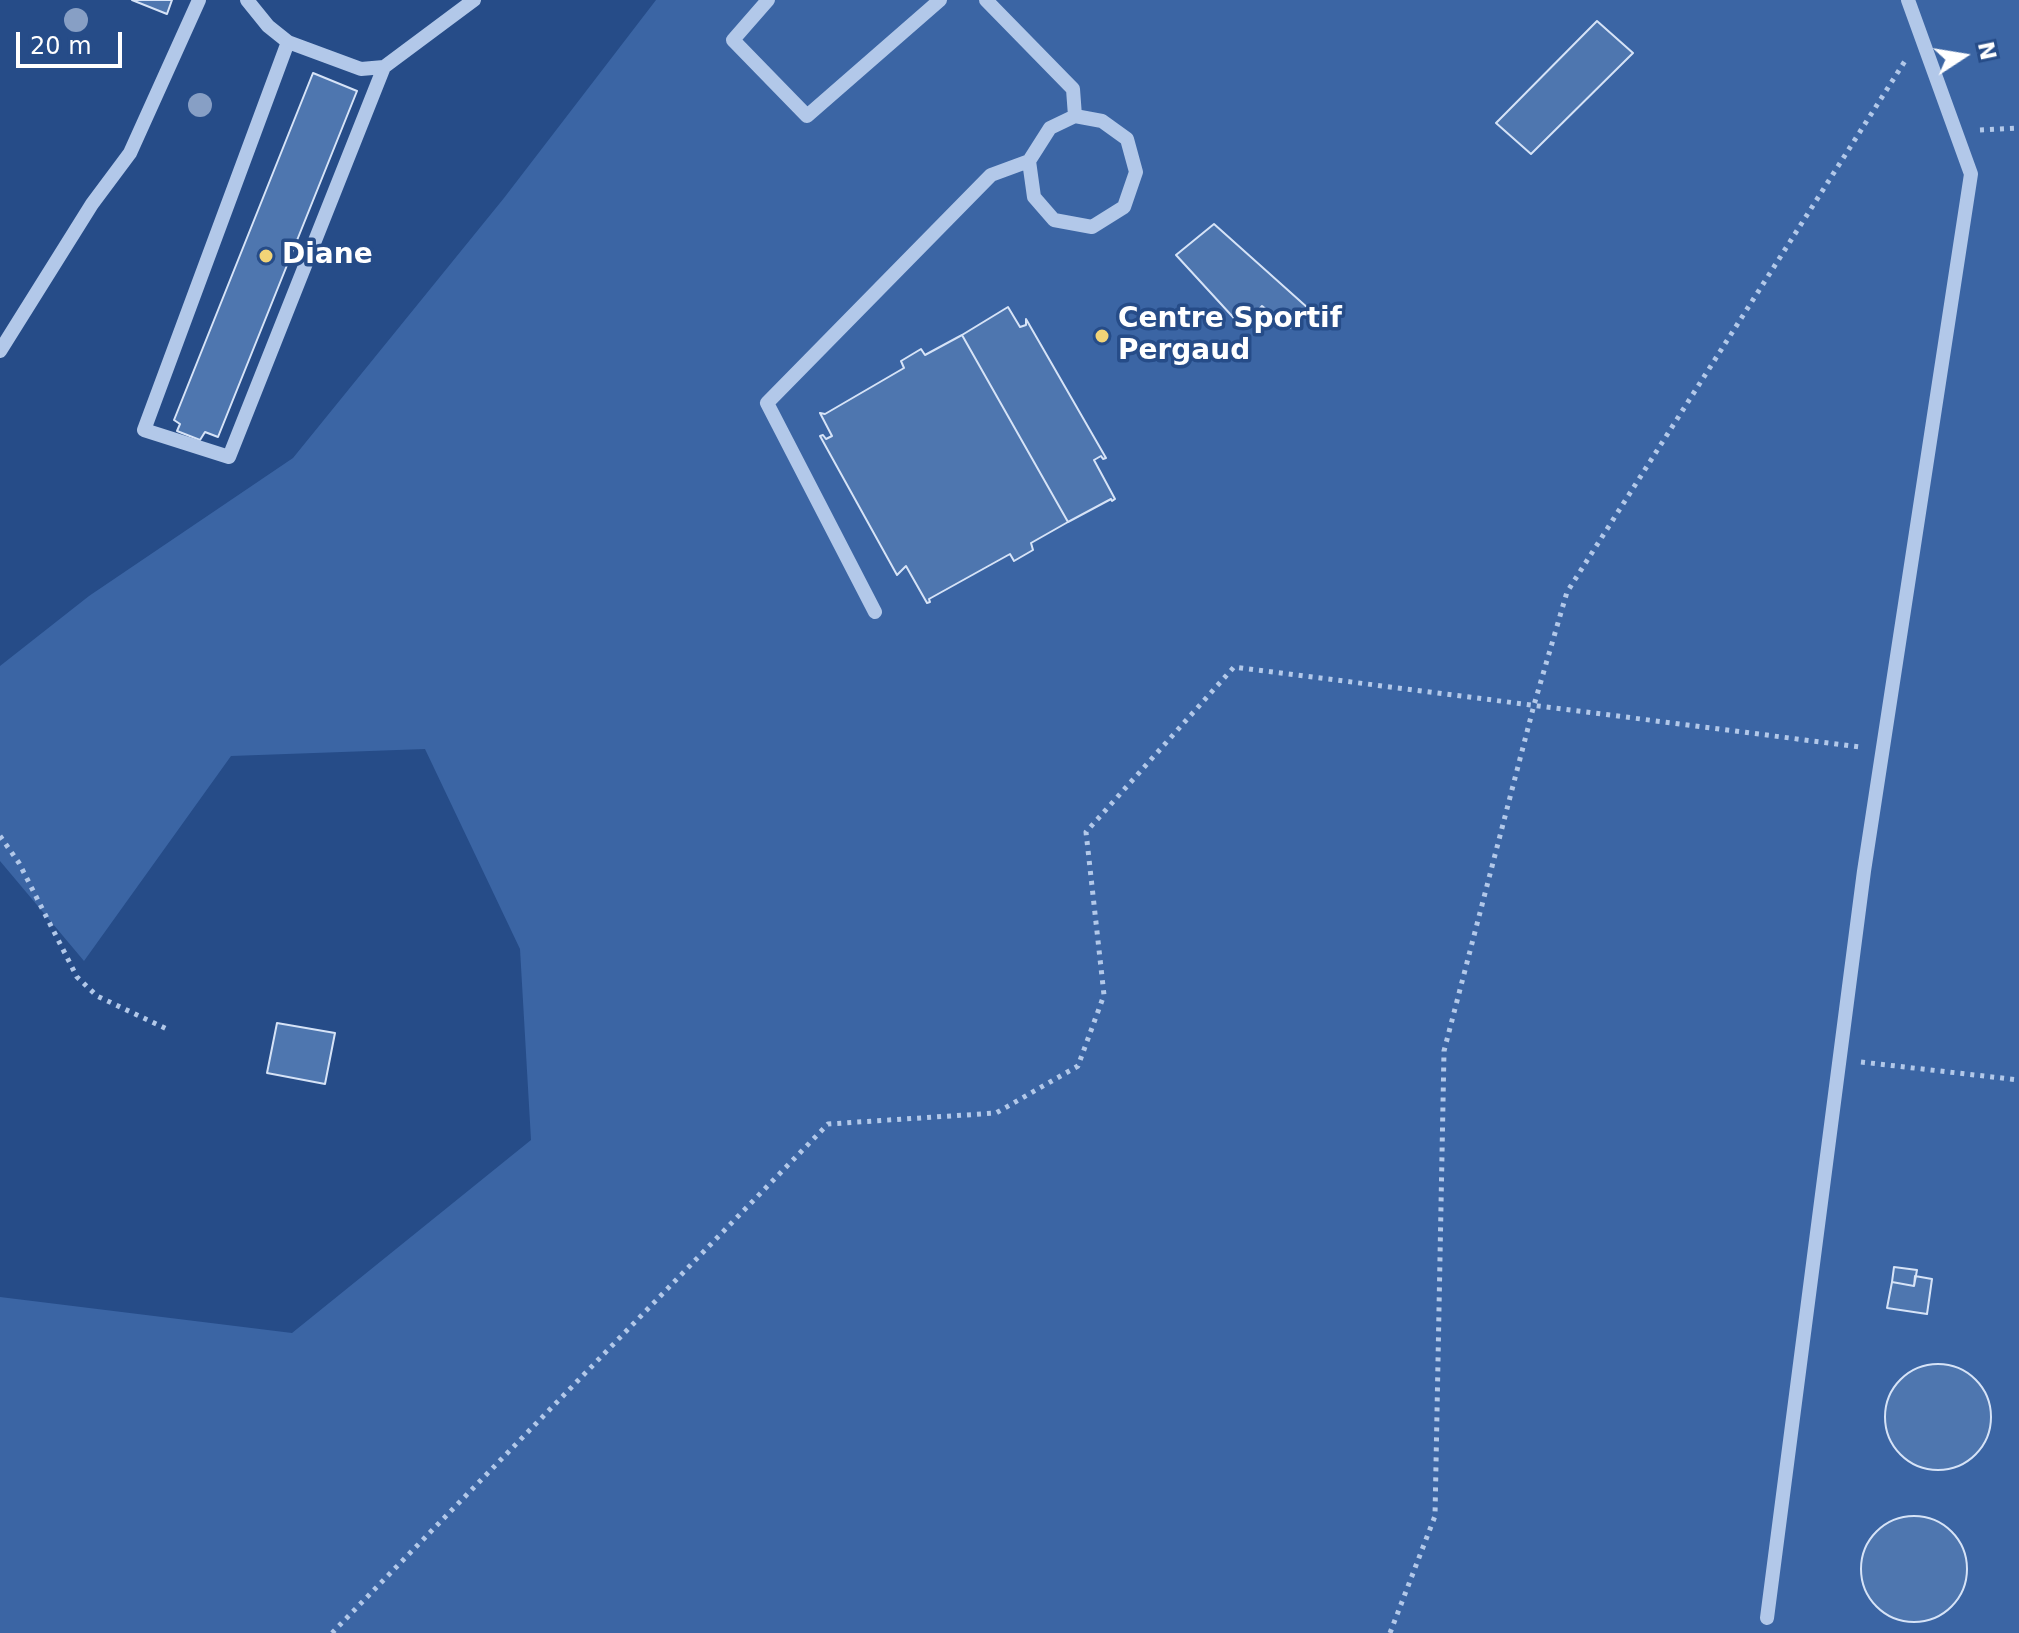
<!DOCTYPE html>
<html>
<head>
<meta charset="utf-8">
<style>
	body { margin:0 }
	#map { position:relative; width:2019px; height:1633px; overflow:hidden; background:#264c88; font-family:"DejaVu Sans",sans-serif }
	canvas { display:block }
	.north { position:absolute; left:1923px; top:16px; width:80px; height:80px; -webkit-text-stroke:6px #264c88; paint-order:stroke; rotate:78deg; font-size:22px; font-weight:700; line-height:32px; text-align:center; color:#fff }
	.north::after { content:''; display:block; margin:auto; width:28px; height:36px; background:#fff; clip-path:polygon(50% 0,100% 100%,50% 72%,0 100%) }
	.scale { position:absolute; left:16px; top:32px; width:106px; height:36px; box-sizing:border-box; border:4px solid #fff; border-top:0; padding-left:10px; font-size:24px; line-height:28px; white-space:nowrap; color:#fff; -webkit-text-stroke:6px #264c88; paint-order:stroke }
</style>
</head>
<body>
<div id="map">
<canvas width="2019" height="1633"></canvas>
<div class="north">N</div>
<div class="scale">20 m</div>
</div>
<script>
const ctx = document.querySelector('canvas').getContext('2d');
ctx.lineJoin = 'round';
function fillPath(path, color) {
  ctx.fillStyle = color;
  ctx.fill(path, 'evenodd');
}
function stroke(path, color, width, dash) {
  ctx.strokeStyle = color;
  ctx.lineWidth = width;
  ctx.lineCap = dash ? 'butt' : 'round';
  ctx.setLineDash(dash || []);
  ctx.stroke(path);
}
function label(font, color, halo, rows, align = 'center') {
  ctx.font = font + ' "DejaVu Sans",sans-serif';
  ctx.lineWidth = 7;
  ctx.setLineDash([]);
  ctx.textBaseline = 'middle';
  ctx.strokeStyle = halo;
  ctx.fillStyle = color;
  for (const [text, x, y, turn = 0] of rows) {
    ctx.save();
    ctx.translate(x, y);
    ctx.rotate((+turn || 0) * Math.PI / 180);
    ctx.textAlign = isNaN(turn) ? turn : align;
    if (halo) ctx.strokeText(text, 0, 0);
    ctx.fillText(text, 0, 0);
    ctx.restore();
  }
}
const green = new Path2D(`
	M656 0H2019V1633H0V1297L292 1333 531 1140 520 949 425 749 231 756 84 961 0 861V666L89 596 293 458 504 198Z`);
const building = new Path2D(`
	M132 0H172L167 14Z
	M1597 21 1633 53 1531 154 1496 123Z
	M313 73 357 91 218 437 205 432 200 440 177 431 180 424 174 420Z
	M1214 224 1309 309 1290 328 1262 306 1243 328 1176 255Z
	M1008 307 1020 327 1026 325V319L1106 458 1103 459 1101 456 1094 460 1115 499 1112 501 1111 499 1068 522 962 335Z
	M962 335 1068 522 1031 543 1033 550 1014 561 1010 554 929 599 930 602 927 603 906 566 897 575 820 436 823 435 826 439 832 436 820 413 825 414 904 368 901 361 921 349 925 355Z
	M277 1023 335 1033 325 1084 267 1073Z
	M1894 1267 1917 1270 1914 1286 1892 1282Z
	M1915 1276 1932 1279 1927 1314 1887 1308 1892 1282 1914 1286Z
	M1885 1417a53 53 0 1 1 106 0a53 53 0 1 1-106 0Z
	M1861 1569a53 53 0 1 1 106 0a53 53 0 1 1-106 0Z`);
const path = new Path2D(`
	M1980 130 2019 128
	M0 836 19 863 77 977 97 996 167 1029
	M1861 1062 2019 1080
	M332 1633 828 1124 996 1113 1078 1066 1104 995 1086 832 1234 667 1860 747
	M1390 1633 1435 1516 1444 1051 1534 705 1567 592 1905 61`);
const minor = new Path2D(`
	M247 0 268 26 288 42 361 69 384 67 474 0
	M768 0 733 40 807 116 940 0
	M986 0 1073 89 1075 116
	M288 42 144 430 229 457 384 67
	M1075 116 1102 121 1127 139 1136 172 1124 207 1092 227 1054 220 1034 197 1029 161 1050 128Z
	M0 351 92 204 130 153 199 0
	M875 612 767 403 991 175 1029 161
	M1767 1618 1864 871 1971 174 1908 0`);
const trees = [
	[76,20],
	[200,105]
];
const markers = [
	[266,256,8,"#f2d477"],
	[1102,336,8,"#f2d477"]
];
const poiNames = [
	["Diane",282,256],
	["Centre Sportif",1118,320],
	["Pergaud",1118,352]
];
fillPath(green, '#3b65a4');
fillPath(building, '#4e76af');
stroke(building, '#d6e3f7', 2);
stroke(path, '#b2c8e9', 5, [4, 6]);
stroke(minor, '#b2c8e9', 14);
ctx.fillStyle = '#879fc5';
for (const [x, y] of trees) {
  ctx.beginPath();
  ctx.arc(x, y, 12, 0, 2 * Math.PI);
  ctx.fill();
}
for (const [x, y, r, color] of markers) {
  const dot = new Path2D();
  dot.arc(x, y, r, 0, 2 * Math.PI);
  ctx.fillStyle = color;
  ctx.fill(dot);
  stroke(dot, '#264c88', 3);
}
label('bold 28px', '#fff', '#264c88', poiNames, 'left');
</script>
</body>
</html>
